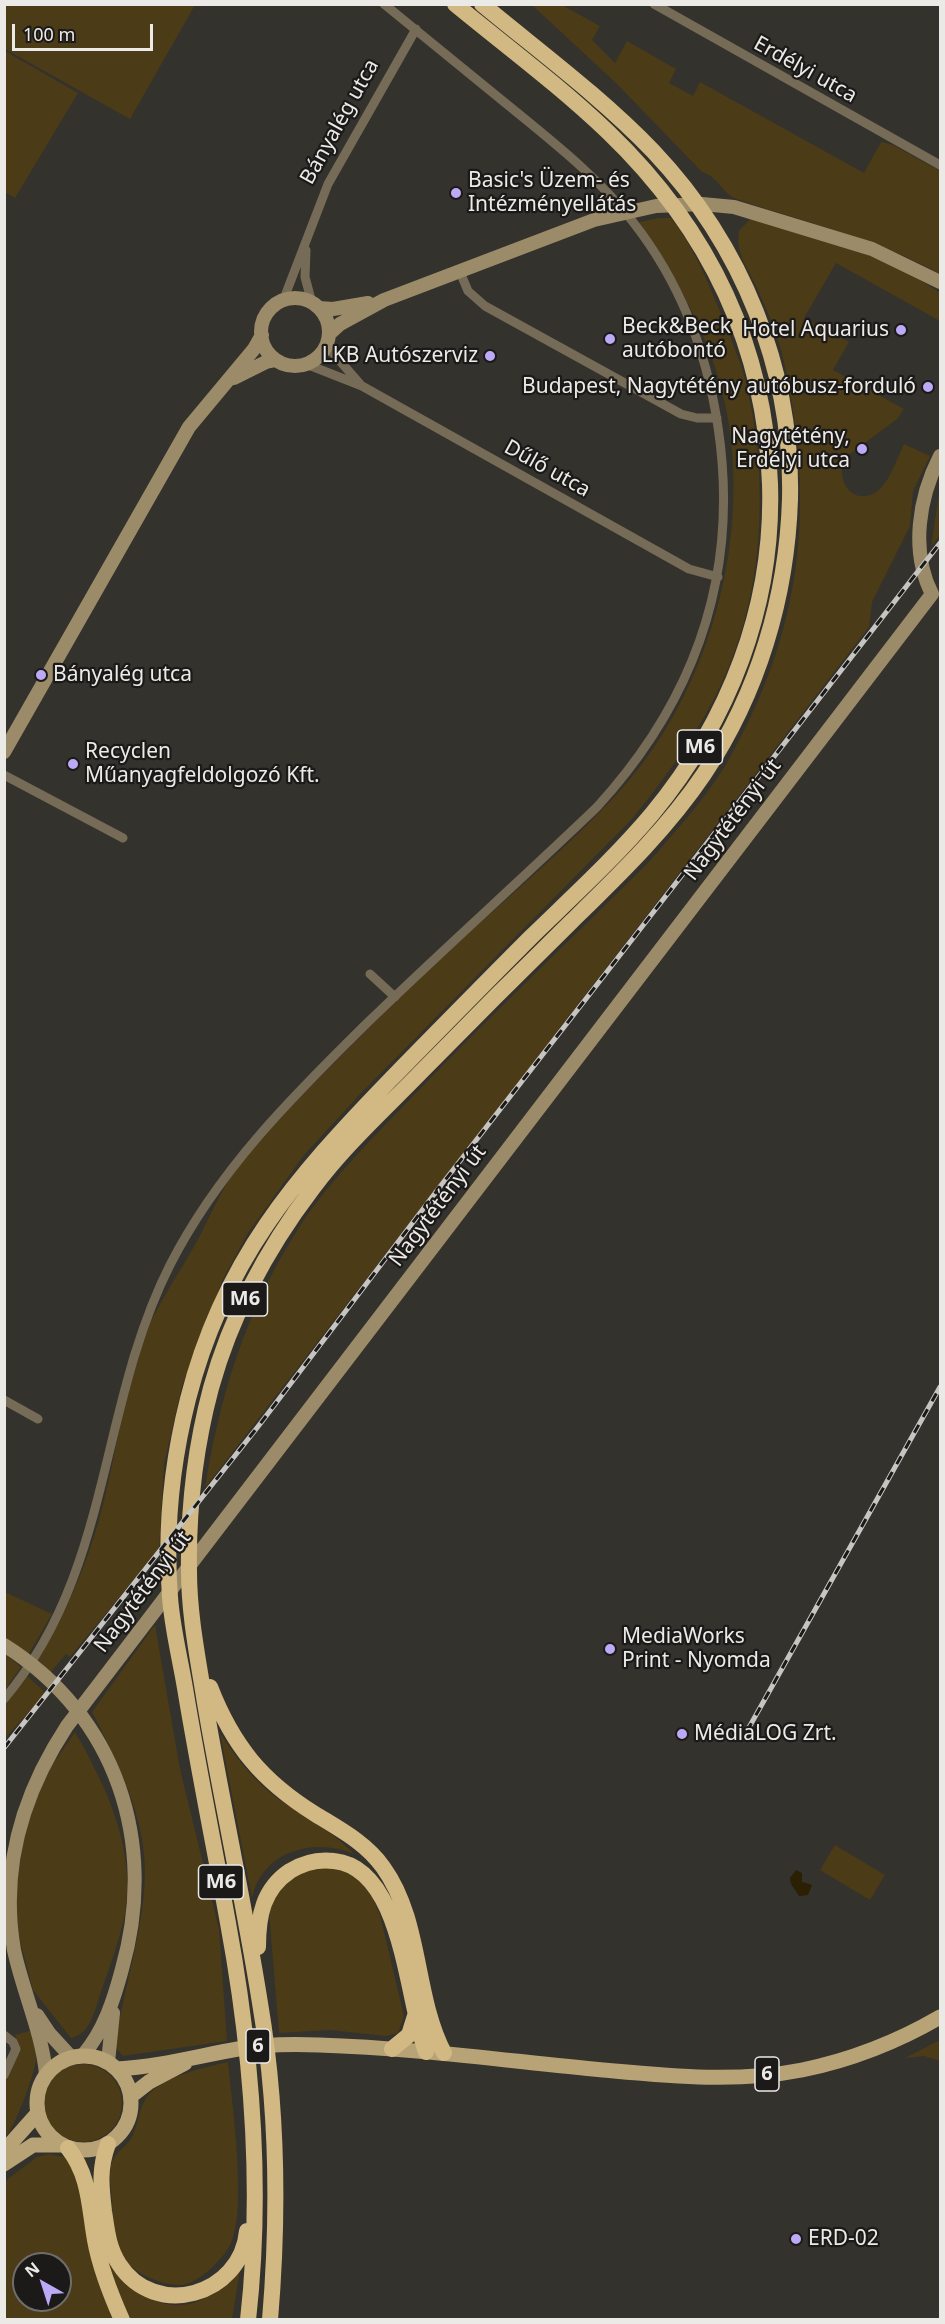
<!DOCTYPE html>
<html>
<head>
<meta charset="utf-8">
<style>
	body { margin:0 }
	#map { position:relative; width:945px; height:2324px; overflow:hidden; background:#34322d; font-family:"Noto Sans",sans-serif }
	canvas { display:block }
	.frame { position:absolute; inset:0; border:6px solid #eceae7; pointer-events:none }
	.north { position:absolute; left:12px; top:2252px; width:60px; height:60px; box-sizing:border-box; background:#1b1a18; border:2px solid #6f6d6b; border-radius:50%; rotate:321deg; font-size:16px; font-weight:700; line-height:24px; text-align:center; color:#eceae7 }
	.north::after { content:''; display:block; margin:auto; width:21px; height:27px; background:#bcaaf6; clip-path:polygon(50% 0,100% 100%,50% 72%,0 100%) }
	.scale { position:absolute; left:12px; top:24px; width:141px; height:27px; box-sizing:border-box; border:3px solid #eceae7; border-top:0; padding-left:8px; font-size:18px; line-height:21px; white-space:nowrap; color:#eceae7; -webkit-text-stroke:4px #1b1a18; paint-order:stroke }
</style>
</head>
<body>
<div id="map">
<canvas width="945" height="2324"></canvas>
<div class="frame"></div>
<div class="north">N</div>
<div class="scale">100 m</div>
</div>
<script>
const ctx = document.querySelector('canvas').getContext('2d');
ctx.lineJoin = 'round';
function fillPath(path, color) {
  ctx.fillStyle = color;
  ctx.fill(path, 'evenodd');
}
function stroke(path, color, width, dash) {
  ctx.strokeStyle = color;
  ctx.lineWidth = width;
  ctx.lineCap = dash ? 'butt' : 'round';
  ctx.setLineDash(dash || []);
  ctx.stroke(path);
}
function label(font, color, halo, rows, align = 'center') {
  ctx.font = font + ' "Noto Sans",sans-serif';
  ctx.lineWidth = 4.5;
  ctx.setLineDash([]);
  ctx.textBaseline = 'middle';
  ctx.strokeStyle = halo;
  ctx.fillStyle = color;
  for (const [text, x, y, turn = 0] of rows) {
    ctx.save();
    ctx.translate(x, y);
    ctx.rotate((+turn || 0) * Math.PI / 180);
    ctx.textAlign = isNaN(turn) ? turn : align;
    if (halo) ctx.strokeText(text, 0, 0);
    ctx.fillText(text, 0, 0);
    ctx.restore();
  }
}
const green = new Path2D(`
	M5 4H195V5L130 119 5 49Z
	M532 5H562L600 26 592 40 615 63 627 41 676 69 669 83 693 96 700 82 864 173 881 142 893 145 940 171V274C876 238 806 223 737 199 723 195 719 177 702 172L617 84Z
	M5 51 78 93 15 198 5 192Z
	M659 218H671C694 247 707 280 721 314 730 337 740 359 746 383 767 470 765 572 733 656 710 717 673 768 633 818L363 1091 304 1155 248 1233 223 1279 182 1386 164 1464 159 1549 70 1657 66 1654 51 1672 38 1660C64 1616 85 1570 99 1520 115 1463 121 1404 140 1347 152 1314 170 1287 188 1257 204 1231 215 1201 232 1175 264 1129 307 1090 347 1050 367 1030 386 1009 407 990 476 923 553 863 618 793 714 689 759 517 719 380 702 322 672 272 639 222Z
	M750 219C816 233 885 255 940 293V321L836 263 804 318 849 342 833 370 904 409 897 419 846 457C834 479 852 507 876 492 889 484 897 458 904 444L930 456 913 491 910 526 872 602 869 627 205 1488C219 1399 245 1314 293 1237 325 1184 372 1139 414 1095 490 1016 569 941 647 864 675 832 706 798 728 761 802 630 816 508 784 362 779 338 768 313 758 290 749 270 735 253 739 231Z
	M940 487V535L931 547Z
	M5 1592 52 1614 28 1655 5 1640Z
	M155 1625 180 1769 219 1929 227 2041 123 2056 115 2047C123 1990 143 1934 145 1876 146 1817 118 1763 92 1712Z
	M5 1654 21 1667 5 1690Z
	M27 1676 46 1693 41 1703H37L5 1738V1705Z
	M75 1732C106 1786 136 1848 125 1913 120 1939 110 1966 101 1992 95 2009 91 2034 71 2038L33 1990 19 1937 15 1895 26 1822 51 1767Z
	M220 1733C234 1754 248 1774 267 1790 295 1814 329 1827 354 1854 314 1837 262 1851 252 1898Z
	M835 1845 885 1875 870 1900 820 1870Z
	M332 1867 353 1875 369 1889 380 1915 404 2016 398 2033 386 2036 330 2030 279 2033 269 1912 279 1888 292 1875 310 1869Z
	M33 2030C34 2040 36 2049 36 2059 35 2073 15 2128 5 2137L4 2083 19 2051 15 2035Z
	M940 2040V2061L924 2056 905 2058Z
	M228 2062C232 2102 247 2209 231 2243 224 2258 198 2285 180 2285 159 2285 129 2272 119 2251 113 2237 113 2217 112 2202 112 2191 108 2176 111 2165 116 2150 126 2148 132 2137 138 2125 139 2109 146 2098 160 2077 205 2067 228 2062Z
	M44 2103a39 39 0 1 1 78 0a39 39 0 1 1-78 0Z
	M49 2154 64 2157 74 2164 117 2319 5 2320V2181L37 2157ZM24 2264H60V2300H24Z
	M106 2258C133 2294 171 2323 215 2292 224 2286 232 2278 240 2270L232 2319H129Z`);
const water = new Path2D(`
	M796 1870 802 1873V1882L812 1885 808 1895 799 1896 791 1884 790 1878Z`);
const street = new Path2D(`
	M654 4 940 165
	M306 250 305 277 312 303
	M460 272 468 291 485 306 681 414 697 418H717
	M283 301 328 184 416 29
	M326 345 360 384
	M306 364 362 386 689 569 718 577
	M4 775 123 838
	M370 974 395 997
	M4 1400 38 1419
	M4 1699C112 1572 98 1407 170 1265 218 1171 290 1099 364 1026 440 952 520 881 597 807 696 699 740 573 718 427 707 353 680 282 633 222 598 177 553 142 509 106 467 72 426 38 384 4
	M4 2035 13 2042 16 2049 4 2075`);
const secondary = new Path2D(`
	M261 332a34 34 0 1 1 68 0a34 34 0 1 1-68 0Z
	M319 308 333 309 368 303
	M329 334 340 324 384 300 594 220 656 206 702 204 734 207 872 249 940 282
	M234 378 266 362 276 360
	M4 752 189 427 254 349 262 335
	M4 1645C117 1716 158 1843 122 1969 114 1999 104 2031 83 2055
	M37 2015 49 2033 71 2057
	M108 2062 113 2013
	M46 2074C42 2032 23 1992 14 1950 0 1869 23 1793 67 1726L932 594C910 551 919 497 940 456`);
const primary = new Path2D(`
	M37 2103a47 47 0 1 1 94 0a47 47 0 1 1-94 0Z
	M117 2069C158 2067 198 2056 238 2049 264 2044 292 2044 319 2045 414 2048 508 2061 603 2070 669 2076 736 2083 802 2070 851 2060 897 2042 940 2017
	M131 2096 149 2082 185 2063
	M4 2151 37 2114
	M4 2164 33 2145H62`);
const highway = new Path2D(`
	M210 1687C233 1746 262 1781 315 1814 341 1830 366 1843 383 1867 422 1921 414 1996 444 2053
	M258 1947C258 1916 263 1889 290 1871 303 1863 318 1859 334 1861 403 1868 406 1999 426 2052
	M392 2049 409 2035 415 2016
	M108 2144C99 2168 101 2186 104 2211 107 2230 108 2247 119 2264 155 2320 241 2296 247 2231
	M68 2148C90 2176 89 2207 95 2240 100 2268 110 2293 122 2320
	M248 2320C263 2188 252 2053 228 1923 214 1845 198 1767 185 1688 180 1658 172 1627 170 1597 165 1532 172 1462 188 1399 223 1261 295 1178 391 1079 438 1031 484 984 531 937 572 897 615 858 652 814 729 721 774 606 770 484 765 345 708 228 608 132 560 86 506 46 455 4
	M270 2320C279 2213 278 2109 260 2003 244 1902 222 1803 205 1703 198 1659 189 1615 189 1571 188 1509 195 1448 211 1388 231 1316 268 1247 313 1188 344 1146 385 1109 421 1072 471 1021 521 971 571 922 618 876 667 829 704 774 758 693 787 597 790 499 793 370 742 245 653 151 601 97 540 52 482 4`);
const rail = new Path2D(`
	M747 1731 940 1387
	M4 1748 260 1424 439 1188 940 543`);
const markers = [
	[456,193,6,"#bcaaf6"],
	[901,330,6,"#bcaaf6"],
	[610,339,6,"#bcaaf6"],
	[490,356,6,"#bcaaf6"],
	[928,387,6,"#bcaaf6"],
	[862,449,6,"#bcaaf6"],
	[41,675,6,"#bcaaf6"],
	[73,764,6,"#bcaaf6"],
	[610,1649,6,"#bcaaf6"],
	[682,1734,6,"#bcaaf6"],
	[796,2239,6,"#bcaaf6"]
];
const shields = [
	[700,747,45],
	[245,1299,45],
	[221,1882,45],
	[258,2046,24],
	[767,2074,24]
];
const shieldNames = [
	["M6",700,747],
	["M6",245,1299],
	["M6",221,1882],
	["6",258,2046],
	["6",767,2074]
];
const streetNames = [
	["Erdélyi utca",805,70,29],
	["Bányalég utca",340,122,-61],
	["Dűlő utca",547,469,29],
	["Nagytétényi út",733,820,-53],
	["Nagytétényi út",438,1206,-53],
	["Nagytétényi út",143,1592,-53]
];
const poiNames = [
	["Basic's Üzem- és",468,181],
	["Intézményellátás",468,205],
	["Beck&Beck",622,327],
	["autóbontó",622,351],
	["Hotel Aquarius",889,330,"right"],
	["LKB Autószerviz",478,356,"right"],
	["Budapest, Nagytétény autóbusz-forduló",916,387,"right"],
	["Nagytétény,",850,437,"right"],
	["Erdélyi utca",850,461,"right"],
	["Bányalég utca",53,675],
	["Recyclen",85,752],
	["Műanyagfeldolgozó Kft.",85,776],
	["MediaWorks",622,1637],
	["Print - Nyomda",622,1661],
	["MédiaLOG Zrt.",694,1734],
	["ERD-02",808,2239]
];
fillPath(green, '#4b3b17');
fillPath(water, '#2b1f04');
stroke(street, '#766b56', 9);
stroke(secondary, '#9b8b68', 14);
stroke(primary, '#b8a376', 15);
stroke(highway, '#d2b883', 16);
stroke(rail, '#c7c5c2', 5);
stroke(rail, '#1b1a18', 3, [9]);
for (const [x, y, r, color] of markers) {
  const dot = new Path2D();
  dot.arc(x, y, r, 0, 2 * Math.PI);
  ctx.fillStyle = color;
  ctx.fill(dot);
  stroke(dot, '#1b1a18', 2);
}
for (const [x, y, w] of shields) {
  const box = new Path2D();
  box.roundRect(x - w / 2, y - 17, w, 34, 4.5);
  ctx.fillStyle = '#1b1a18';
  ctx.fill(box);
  stroke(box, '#eceae7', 1.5);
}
label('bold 20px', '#eceae7', null, shieldNames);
label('21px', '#eceae7', '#1b1a18', streetNames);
label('21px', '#eceae7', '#1b1a18', poiNames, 'left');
</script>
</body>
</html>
